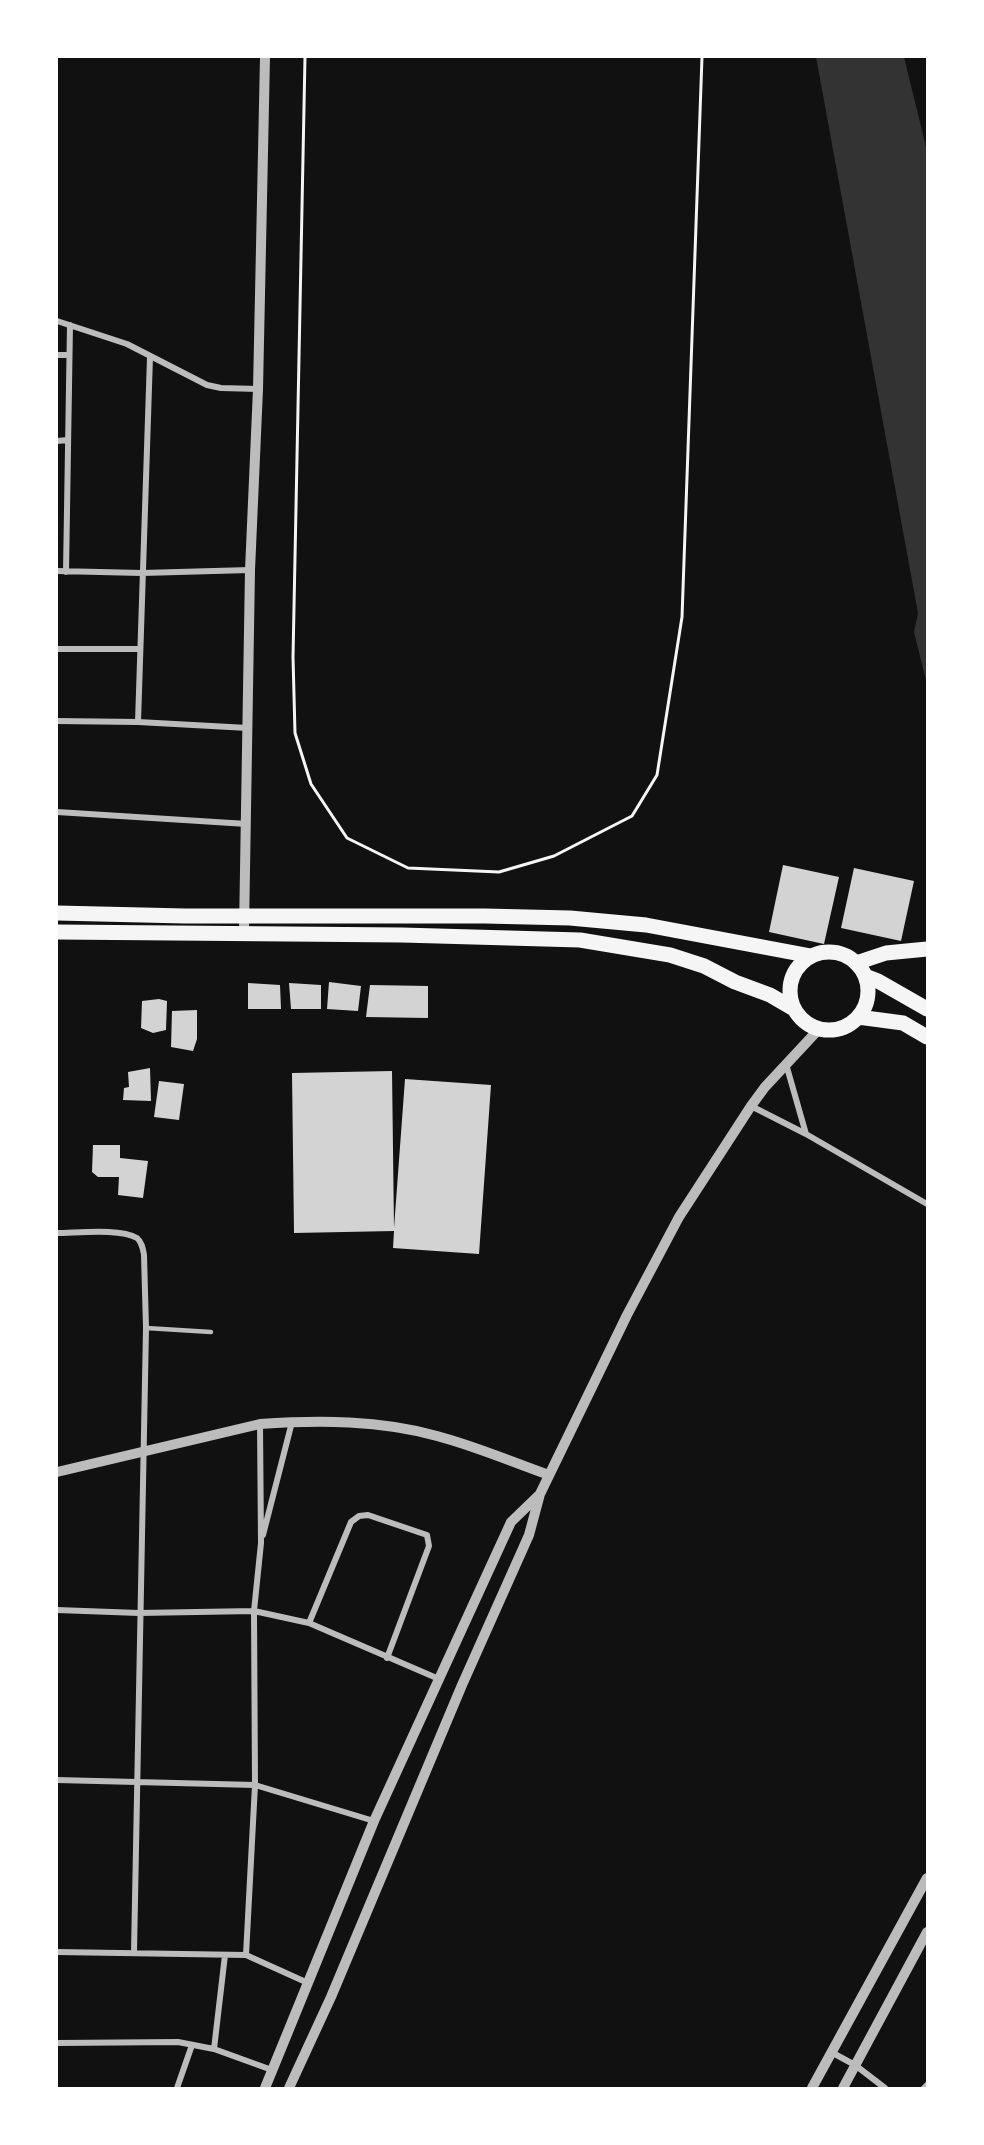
<!DOCTYPE html>
<html>
<head>
<meta charset="utf-8">
<style>
	body { margin:0 }
	#map { position:relative; width:984px; height:2145px; overflow:hidden; background:#111; font-family:"Noto Sans",sans-serif }
	canvas { display:block }
	.frame { position:absolute; inset:0; border:58px solid #fff; pointer-events:none }
</style>
</head>
<body>
<div id="map">
<canvas width="984" height="2145"></canvas>
<div class="frame"></div>
</div>
<script>
const ctx = document.querySelector('canvas').getContext('2d');
ctx.lineJoin = 'round';
function fillPath(path, color) {
  ctx.fillStyle = color;
  ctx.fill(path, 'evenodd');
}
function stroke(path, color, width, dash) {
  ctx.strokeStyle = color;
  ctx.lineWidth = width;
  ctx.lineCap = dash ? 'butt' : 'round';
  ctx.setLineDash(dash || []);
  ctx.stroke(path);
}
const water = new Path2D(`
	M816 57H904L927 151V684L914 632 918 613Z`);
const building = new Path2D(`
	M783 865 839 877 824 944 769 932Z
	M854 868 914 881 901 941 841 928Z
	M329 982 361 986 358 1011 327 1009Z
	M248 983 280 985 281 1009H248Z
	M289 983 321 985V1009H291Z
	M370 985 428 986V1018L366 1017Z
	M159 999 167 1001 166 1030 153 1033 141 1028 142 1001Z
	M197 1010V1039L193 1051 171 1047 172 1011Z
	M150 1068 151 1101 123 1100 124 1088 129 1087 128 1072Z
	M392 1071 394 1228 405 1079 491 1085 479 1254 393 1248 394 1231 294 1233 292 1073Z
	M159 1081 184 1084 179 1120 154 1117Z
	M93 1145H120V1158L148 1161 143 1198 118 1195 119 1177H98L92 1172Z`);
const path = new Path2D(`
	M305 57 293 657 295 733 311 784 347 838 408 868 499 872 554 856 632 816 657 775 682 617 702 57`);
const service = new Path2D(`
	M146 1328 211 1332`);
const minor = new Path2D(`
	M57 321 127 344 207 385 221 388 258 389
	M57 355H69
	M57 441 68 440
	M57 571 142 573 250 570
	M66 572 70 325
	M57 649H140
	M57 721 138 722 248 728
	M138 722 150 357
	M57 812 247 824
	M786 1064 806 1134
	M751 1106 806 1134 927 1204
	M57 1233C77 1233 120 1228 137 1238 142 1242 143 1249 144 1255L146 1328 134 1952
	M263 1535 292 1422
	M57 1610 139 1613 254 1611 309 1623 439 1679
	M309 1623 351 1522 359 1516 368 1515 427 1535 429 1546 387 1658
	M57 1780 255 1785 374 1821
	M57 1952 246 1955 308 1983
	M246 1955 255 1785 254 1611 261 1543 260 1424
	M57 2043 178 2042 214 2049 272 2070
	M214 2049 225 1955
	M831 2052 855 2065 885 2088
	M177 2088 192 2045
	M924 2088 927 2085`);
const tertiary = new Path2D(`
	M246 935 244 930 250 570 258 389 265 57
	M57 1472 260 1424C319 1420 380 1420 437 1436 475 1446 512 1462 549 1475
	M265 2088 374 1821 439 1679 511 1522 540 1494
	M289 2088 331 1997 462 1685 529 1535 540 1494 627 1315 679 1217 751 1106 765 1087 819 1029
	M812 2088 927 1878
	M843 2088 927 1932`);
const primary = new Path2D(`
	M856 963 886 953 927 949`);
const trunk = new Path2D(`
	M57 913 185 916H485L570 918 646 925 811 956
	M57 932 402 935 580 940 670 955 704 966 735 982 770 995 794 1009
	M790 991a39 39 0 1 1 78 0a39 39 0 1 1-78 0Z
	M865 976 878 981 927 1009
	M858 1017 903 1023 927 1037`);
fillPath(water, '#333');
fillPath(building, '#d3d3d3');
stroke(path, '#f5f5f5', 3);
stroke(service, '#bcbcbc', 4.5);
stroke(minor, '#bcbcbc', 6);
stroke(tertiary, '#bcbcbc', 10);
stroke(primary, '#f5f5f5', 15);
stroke(trunk, '#f5f5f5', 15);
</script>
</body>
</html>
